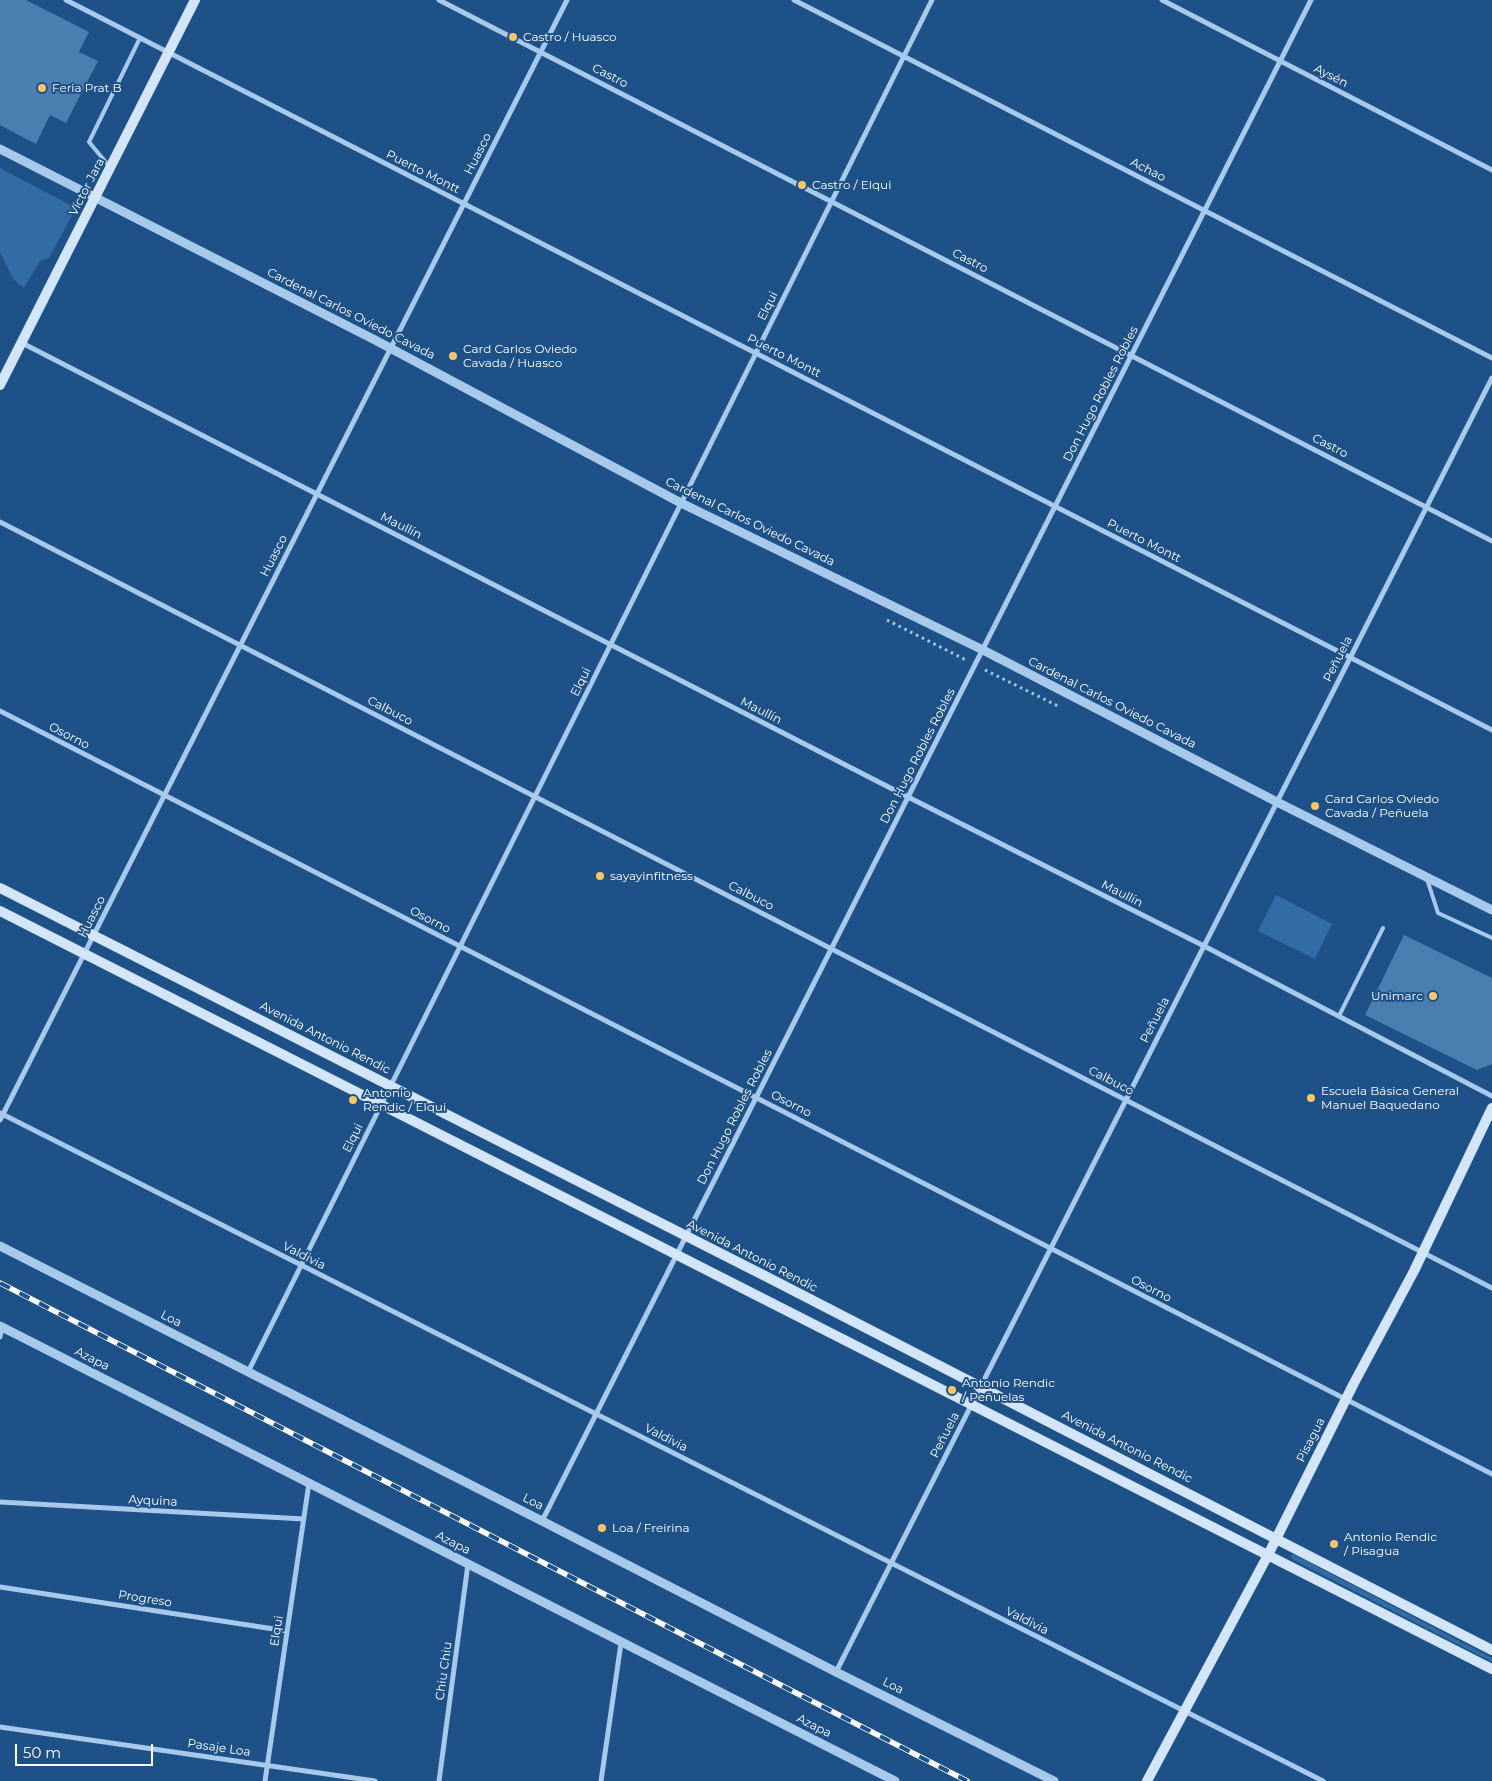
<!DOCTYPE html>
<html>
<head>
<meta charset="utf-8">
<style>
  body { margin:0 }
  #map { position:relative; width:1492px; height:1781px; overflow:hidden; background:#1e5187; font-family:Montserrat,sans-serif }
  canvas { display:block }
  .scale { position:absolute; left:15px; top:1744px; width:138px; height:22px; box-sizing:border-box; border:2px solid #fff; border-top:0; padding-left:6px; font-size:15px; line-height:18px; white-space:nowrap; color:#fff; -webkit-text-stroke:4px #1e5187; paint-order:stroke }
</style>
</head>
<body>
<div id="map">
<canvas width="1492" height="1781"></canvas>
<div class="scale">50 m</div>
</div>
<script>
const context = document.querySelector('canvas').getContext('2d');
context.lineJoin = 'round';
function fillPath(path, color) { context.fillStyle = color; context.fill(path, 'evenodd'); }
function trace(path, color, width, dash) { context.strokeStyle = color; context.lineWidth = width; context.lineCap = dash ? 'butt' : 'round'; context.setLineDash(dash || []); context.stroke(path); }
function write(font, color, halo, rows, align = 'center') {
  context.font = font + ' Montserrat,sans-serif'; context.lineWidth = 4; context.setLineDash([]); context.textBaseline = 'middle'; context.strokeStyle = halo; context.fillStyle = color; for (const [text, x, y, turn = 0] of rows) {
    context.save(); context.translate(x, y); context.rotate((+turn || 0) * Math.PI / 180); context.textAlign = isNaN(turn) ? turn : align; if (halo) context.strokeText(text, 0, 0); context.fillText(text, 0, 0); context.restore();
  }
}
fillPath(new Path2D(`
  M0 168 76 208 49 258 40 261 24 288 14 280 0 253Z
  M1276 895 1332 924 1315 959 1258 931Z
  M1293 1554 1492 1658V1662L1290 1558Z`), '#316ca4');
fillPath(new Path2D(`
  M0 0H26L89 32 79 52 98 61 66 123 50 115 36 144 0 125Z
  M1404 935 1492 978V1064L1477 1070 1365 1015Z`), '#4a7eb1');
trace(new Path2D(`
  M887 620 966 660
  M985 670 1060 707`), '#a7c9eb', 3, [2.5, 4]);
trace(new Path2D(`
  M109 166 89 142 140 38
  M1427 879 1438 913 1492 938
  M1339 1016 1383 928`), '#a7c9eb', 4);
trace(new Path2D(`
  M66 0 1492 730
  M439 0 1492 541
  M794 0 1492 358
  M1162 0 1492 170
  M22 343 908 797 1204 946 1492 1096
  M0 522 1492 1288
  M0 711 1492 1474
  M0 1113 1323 1781
  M0 1120 567 0
  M0 1337 2 1327
  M248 1372 932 0
  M0 1502 304 1519
  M542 1521 1311 0
  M0 1587 287 1631
  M836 1672 1492 378
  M0 1727 375 1781
  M265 1781 309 1483
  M439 1781 468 1564
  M601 1781 621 1643`), '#a7c9eb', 5);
trace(new Path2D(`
  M0 149 375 340 681 503 983 650 1277 802 1492 910
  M0 1246 542 1521 836 1672 1054 1781
  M0 1326 895 1781`), '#a7c9eb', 9);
trace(new Path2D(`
  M0 385 195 0
  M0 888C498 1140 997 1392 1492 1650
  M0 911 1492 1669
  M1147 1781 1268 1555 1354 1383 1414 1271 1492 1108`), '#d3e5f8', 10);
const rail = new Path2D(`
  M0 1283 967 1781`);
trace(rail, '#fff', 5.5);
trace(rail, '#1e5187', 4, [11]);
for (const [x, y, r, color] of [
  [513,37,5,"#fac766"],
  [42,88,5,"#fac766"],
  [802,185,5,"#fac766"],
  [453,356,5,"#fac766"],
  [1315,806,5,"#fac766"],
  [600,876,5,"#fac766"],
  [1433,996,5,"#fac766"],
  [1311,1098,5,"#fac766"],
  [353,1100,5,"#fac766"],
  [952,1390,5,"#fac766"],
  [602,1528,5,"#fac766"],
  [1334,1544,5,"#fac766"]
]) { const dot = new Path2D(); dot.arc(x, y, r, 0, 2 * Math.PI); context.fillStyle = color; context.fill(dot); trace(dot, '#1e5187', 2); }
write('12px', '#fff', '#1e5187', [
  ["Castro / Huasco",523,37],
  ["Feria Prat B",52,88],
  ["Castro / Elqui",812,185],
  ["Card Carlos Oviedo",463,349],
  ["Cavada / Huasco",463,363],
  ["Card Carlos Oviedo",1325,799],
  ["Cavada / Peñuela",1325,813],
  ["sayayinfitness",610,876],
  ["Unimarc",1423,996,"right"],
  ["Escuela Básica General",1321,1091],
  ["Manuel Baquedano",1321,1105],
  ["Antonio",363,1093],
  ["Rendic / Elqui",363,1107],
  ["Antonio Rendic",962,1383],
  ["/ Peñuelas",962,1397],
  ["Loa / Freirina",612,1528],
  ["Antonio Rendic",1344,1537],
  ["/ Pisagua",1344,1551]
], 'left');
write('12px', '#fff', '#1e5187', [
  ["Castro",610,76,27],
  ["Aysén",1331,76,27],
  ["Huasco",478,154,-63],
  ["Achao",1148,170,27],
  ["Puerto Montt",423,172,27],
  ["Víctor Jara",87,187,-63],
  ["Castro",970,261,27],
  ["Elqui",768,306,-64],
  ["Cardenal Carlos Oviedo Cavada",351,314,27],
  ["Puerto Montt",784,356,27],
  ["Don Hugo Robles Robles",1101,394,-63],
  ["Castro",1330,446,27],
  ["Cardenal Carlos Oviedo Cavada",750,522,26],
  ["Maullín",401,526,27],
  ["Puerto Montt",1144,541,27],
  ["Huasco",274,556,-63],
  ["Peñuela",1338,659,-63],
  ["Elqui",581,682,-64],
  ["Cardenal Carlos Oviedo Cavada",1112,703,27],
  ["Calbuco",390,711,27],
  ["Maullín",761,711,27],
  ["Osorno",69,736,27],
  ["Don Hugo Robles Robles",918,756,-63],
  ["Maullín",1122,894,27],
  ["Calbuco",751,896,27],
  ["Huasco",92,917,-63],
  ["Osorno",430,920,27],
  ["Peñuela",1155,1020,-63],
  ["Avenida Antonio Rendic",325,1038,27],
  ["Calbuco",1111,1081,27],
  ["Osorno",791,1104,27],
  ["Don Hugo Robles Robles",735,1117,-63],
  ["Elqui",353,1138,-64],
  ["Valdivia",304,1256,27],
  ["Avenida Antonio Rendic",752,1256,27],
  ["Osorno",1151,1289,27],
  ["Loa",171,1319,27],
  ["Azapa",92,1359,27],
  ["Peñuela",945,1435,-63],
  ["Valdivia",666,1438,27],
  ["Pisagua",1311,1440,-63],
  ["Avenida Antonio Rendic",1127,1447,27],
  ["Ayquina",153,1501,3],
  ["Loa",533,1502,27],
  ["Azapa",453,1543,27],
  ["Progreso",145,1599,9],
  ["Valdivia",1027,1621,27],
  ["Elqui",277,1631,-81],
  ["Chiu Chiu",444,1671,-82],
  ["Loa",893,1686,27],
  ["Azapa",814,1726,27],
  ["Pasaje Loa",219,1748,8]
]);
</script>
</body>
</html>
